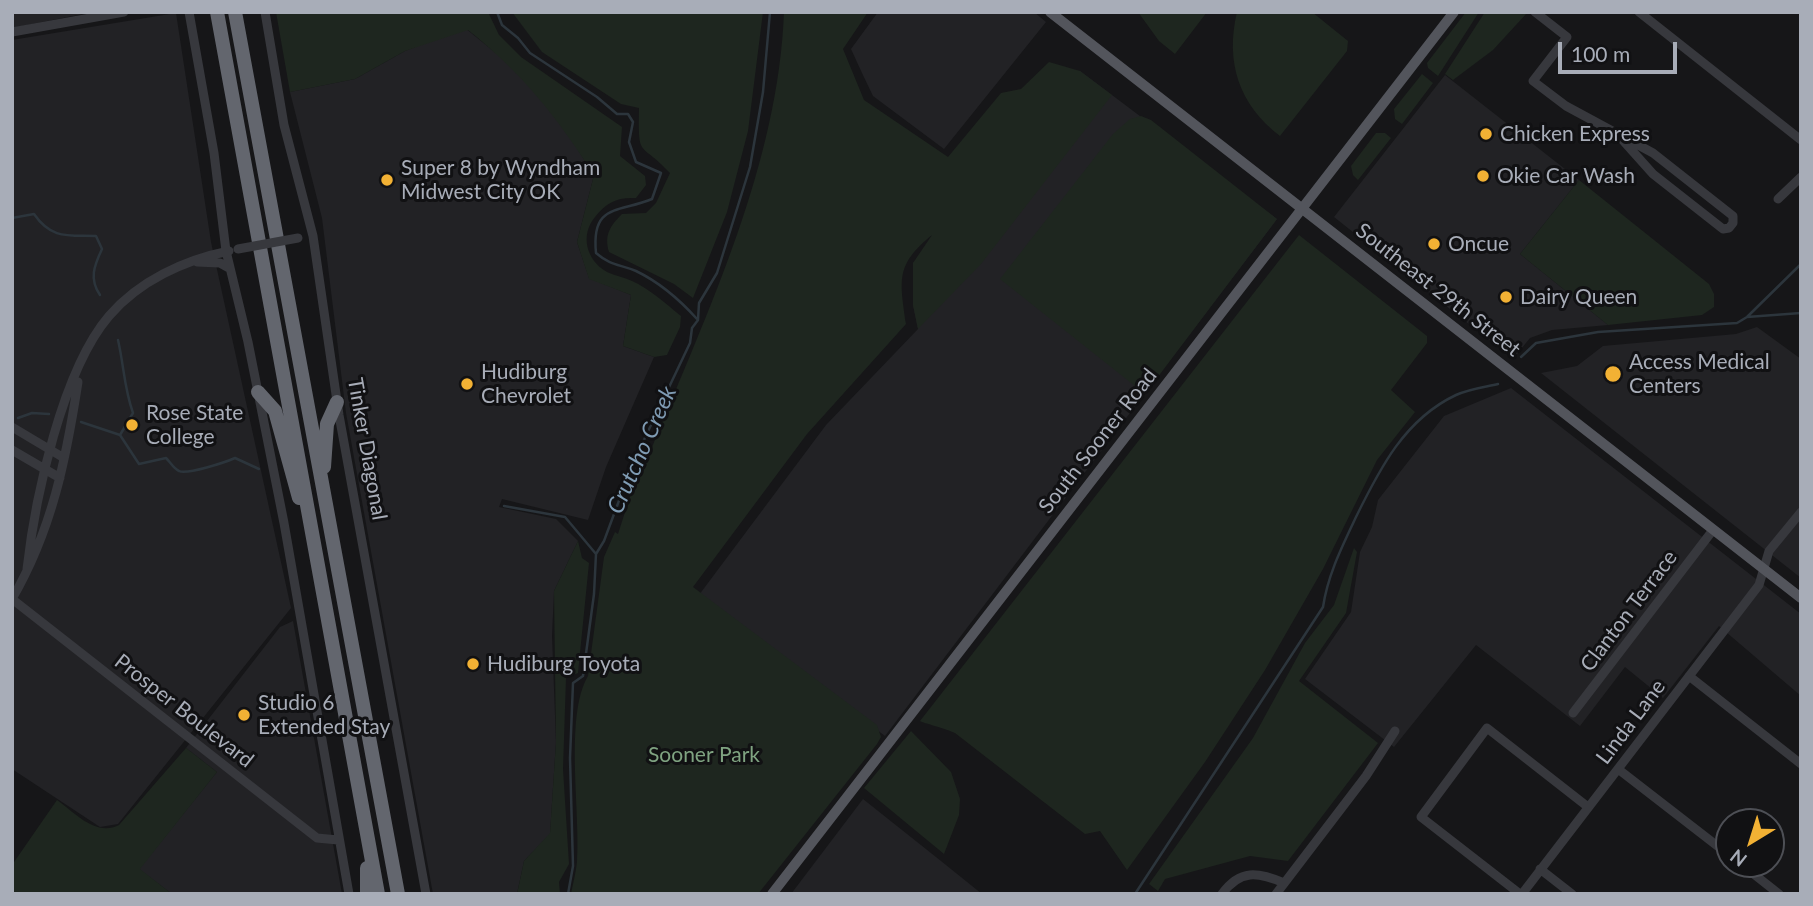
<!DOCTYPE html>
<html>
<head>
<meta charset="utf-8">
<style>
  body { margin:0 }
  #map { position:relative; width:1813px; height:906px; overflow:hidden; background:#161618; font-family:Lato,sans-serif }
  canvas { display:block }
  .frame { position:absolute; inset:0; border:14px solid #a8adb8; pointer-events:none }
  .north { position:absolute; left:1715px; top:808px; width:70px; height:70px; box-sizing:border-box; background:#111113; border:2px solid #4d4f55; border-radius:50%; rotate:218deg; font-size:19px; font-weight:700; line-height:28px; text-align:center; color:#a8adb8 }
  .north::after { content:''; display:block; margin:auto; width:24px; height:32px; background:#f2b134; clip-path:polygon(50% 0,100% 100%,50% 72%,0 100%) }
  .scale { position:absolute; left:1558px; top:42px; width:119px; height:32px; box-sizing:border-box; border:4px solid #a8adb8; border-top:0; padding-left:9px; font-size:21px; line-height:24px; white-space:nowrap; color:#a8adb8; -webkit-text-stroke:5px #111113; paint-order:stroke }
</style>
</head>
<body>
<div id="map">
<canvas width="1813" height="906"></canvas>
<div class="frame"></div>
<div class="north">N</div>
<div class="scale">100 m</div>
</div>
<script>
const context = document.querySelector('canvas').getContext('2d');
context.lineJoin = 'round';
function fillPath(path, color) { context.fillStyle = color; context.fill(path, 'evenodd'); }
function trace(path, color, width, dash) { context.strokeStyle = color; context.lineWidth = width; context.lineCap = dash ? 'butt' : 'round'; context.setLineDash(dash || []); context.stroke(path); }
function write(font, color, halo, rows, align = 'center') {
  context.font = font + ' Lato,sans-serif'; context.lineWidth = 6; context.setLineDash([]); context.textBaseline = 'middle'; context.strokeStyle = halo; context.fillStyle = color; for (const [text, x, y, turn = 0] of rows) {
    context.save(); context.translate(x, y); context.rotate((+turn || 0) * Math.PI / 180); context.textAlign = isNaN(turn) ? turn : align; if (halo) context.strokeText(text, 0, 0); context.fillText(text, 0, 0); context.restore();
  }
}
fillPath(new Path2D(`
  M12 12H93L12 28Z
  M878 12H1034L1046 22 944 149 873 96 862 73 851 49Z
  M176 13 211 242 291 608 118 824 100 827 12 769V40Z
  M454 19 513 67 558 118 594 175 577 242 589 278 631 295 623 346 654 357 606 467 588 520 502 499 499 507 556 519 578 541 554 591 552 636 556 742 550 834 524 861 517 894H433L346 413 322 218 290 92 355 79 405 51 437 38Z
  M1080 71 1277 219 885 736 699 595 826 425 918 329 913 305V263Z
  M1445 75 1579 180 1520 254 1608 325 1552 330 1530 338 1513 359 1334 217Z
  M1757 327 1801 359V578L1541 373 1577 366 1603 346 1736 334Z
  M1511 388 1801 614V696L1719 626 1663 698 1625 667 1580 726 1476 645 1394 747 1305 679 1351 612 1360 552 1372 527 1378 500 1444 416Z
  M293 621 342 894H172L139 869 217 772 186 748 280 627Z
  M863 799 941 861 982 894H791Z`), '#222225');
fillPath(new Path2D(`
  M276 12H488L499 35 521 57 622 127 620 156 645 176 646 185 636 198C617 197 607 202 595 217 580 235 586 260 607 272 615 276 624 277 632 281 650 289 666 304 681 316L680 327 667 355 654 357 623 346 631 295 589 279 577 242 594 175C557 117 522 73 468 30L405 51 355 79 290 92Z
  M512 12H763L748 131 727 212 693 298 674 284 609 252C604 235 610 226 622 214L646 213 656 203 670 173C640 140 638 161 639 108L621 104 542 52Z
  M784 12H868L843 49 864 100 948 157 1001 93 1021 89 1049 62 1080 71 1112 95 981 264 918 329 913 305V263L932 235C895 265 900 280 906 324L807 434 693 587 877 725 881 737 877 744 758 894H571C573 883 576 872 577 862 581 814 564 716 588 676L604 557 615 532 618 534 640 465 651 450C708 310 778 165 784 12Z
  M1138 12H1207L1175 54 1159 41Z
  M1237 12H1312L1348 41 1347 51 1280 136C1239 105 1225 62 1237 12Z
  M1466 12H1479L1438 76 1428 68 1427 63Z
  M1485 12 1527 13 1493 50 1453 80 1445 74Z
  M1422 74 1433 83 1402 124 1395 119 1394 109Z
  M1141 116 1151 120 1277 219 1145 394 1000 279 1113 134 1130 119Z
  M1376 133H1385L1391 138 1358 180 1353 175 1351 166Z
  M1579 180 1709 284 1714 294V307L1702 315 1608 325 1520 254Z
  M1299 235 1427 336V343L1391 390 1415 412 1377 460 1323 569 1265 670 1205 762 1127 870 1100 831 1085 834 955 733C947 729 923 723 920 721Z
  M578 541 582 558 589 563 578 673 566 678 563 769 569 864 559 882 560 894H517L524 861 550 833 556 742 554 591Z
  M1354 548 1357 552 1346 613 1299 681 1378 743 1288 861 1250 856 1165 879 1158 891 1149 884 1253 738 1305 643 1334 605Z
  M911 731 951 772 960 799 959 815 944 854 864 788Z
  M186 748 217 772 140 869 172 894H12V865L57 800C75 813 96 837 119 825Z`), '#1e261f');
trace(new Path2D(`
  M497 12 502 25 518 38 530 53 597 97 617 114H628L633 122 629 142 636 162 661 173 652 199C619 213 591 203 596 253 611 266 619 264 636 271 661 283 679 299 697 319
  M12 218 34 214C52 240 69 235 96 236L102 249C94 266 89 279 100 295
  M1747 317 1801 313
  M118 340C124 366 124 388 133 413L120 435 139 464 166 458C170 462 174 469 179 471 187 475 226 462 235 458L259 469
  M1521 357 1536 343 1598 332 1737 323 1747 317 1801 264
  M18 418 32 413 49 414
  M81 422 120 435
  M504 506 565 517 596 554
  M568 894 573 866 570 758 573 683 583 676 594 594 596 554 604 541 633 463 690 343 692 328 698 320 699 303 717 273 750 167 763 92 770 12
  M1135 894 1323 607C1328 574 1342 547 1356 517 1380 468 1405 419 1456 395 1469 389 1485 387 1498 384`), '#2c353c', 2.5);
trace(new Path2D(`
  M189 12 214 153 226 251 248 342 284 523 349 894
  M265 12 284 125 313 236 339 415 426 894
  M1535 12 1567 37 1533 81 1566 106 1653 153 1733 216V223L1729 228 1723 229 1653 174 1619 136
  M1639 12 1801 140
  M12 32 124 12
  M1778 199 1801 177
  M197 262 220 263 229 268
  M12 427 64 458
  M12 450 60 478
  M27 569C35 498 62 371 109 316 139 281 184 260 229 251
  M12 599 317 838 338 840
  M12 599C52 530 66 460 78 382
  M1689 676 1801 764
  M1573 713 1713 530
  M1618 769 1729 855
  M1741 864 1779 894
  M1540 869 1572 894
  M1222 894C1240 869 1258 872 1284 883
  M1276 894 1366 776 1395 731
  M1520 894 1421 817 1487 728 1588 807
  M1522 894 1759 585 1769 551 1801 512`), '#37383d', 9);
trace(new Path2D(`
  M1050 12 1801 598
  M772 894 1454 12`), '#53555c', 10);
trace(new Path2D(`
  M217 12 378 894
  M235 12 398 894
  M258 392 275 411 299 498
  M324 467 327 424 337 402
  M367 868V894`), '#63666e', 14);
trace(new Path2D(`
  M238 249 298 238`), '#37383d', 9);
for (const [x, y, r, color] of [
  [1486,134,7,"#f2b134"],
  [1483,176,7,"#f2b134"],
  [387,180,7,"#f2b134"],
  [1434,244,7,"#f2b134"],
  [1506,297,7,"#f2b134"],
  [1613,374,9,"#f2b134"],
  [467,384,7,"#f2b134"],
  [132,425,7,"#f2b134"],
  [473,664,7,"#f2b134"],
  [244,715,7,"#f2b134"]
]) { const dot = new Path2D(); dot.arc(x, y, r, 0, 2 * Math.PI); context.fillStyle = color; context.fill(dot); trace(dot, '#111113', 2.5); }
write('21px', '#a8adb8', '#111113', [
  ["Chicken Express",1500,134],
  ["Super 8 by Wyndham",401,168],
  ["Midwest City OK",401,192],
  ["Okie Car Wash",1497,176],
  ["Oncue",1448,244],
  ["Dairy Queen",1520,297],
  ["Access Medical",1629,362],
  ["Centers",1629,386],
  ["Hudiburg",481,372],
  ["Chevrolet",481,396],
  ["Rose State",146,413],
  ["College",146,437],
  ["Hudiburg Toyota",487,664],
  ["Studio 6",258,703],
  ["Extended Stay",258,727]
], 'left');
write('21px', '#a8adb8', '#111113', [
  ["Southeast 29th Street",1438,290,38],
  ["South Sooner Road",1098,441,-52],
  ["Tinker Diagonal",367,449,80],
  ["Clanton Terrace",1629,611,-53],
  ["Prosper Boulevard",184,711,38],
  ["Linda Lane",1631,722,-53]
]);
write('21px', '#7fa381', '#111113', [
  ["Sooner Park",704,755]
]);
write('italic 23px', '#7f9bb3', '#111113', [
  ["Crutcho Creek",642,450,-66]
]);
</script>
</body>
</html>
